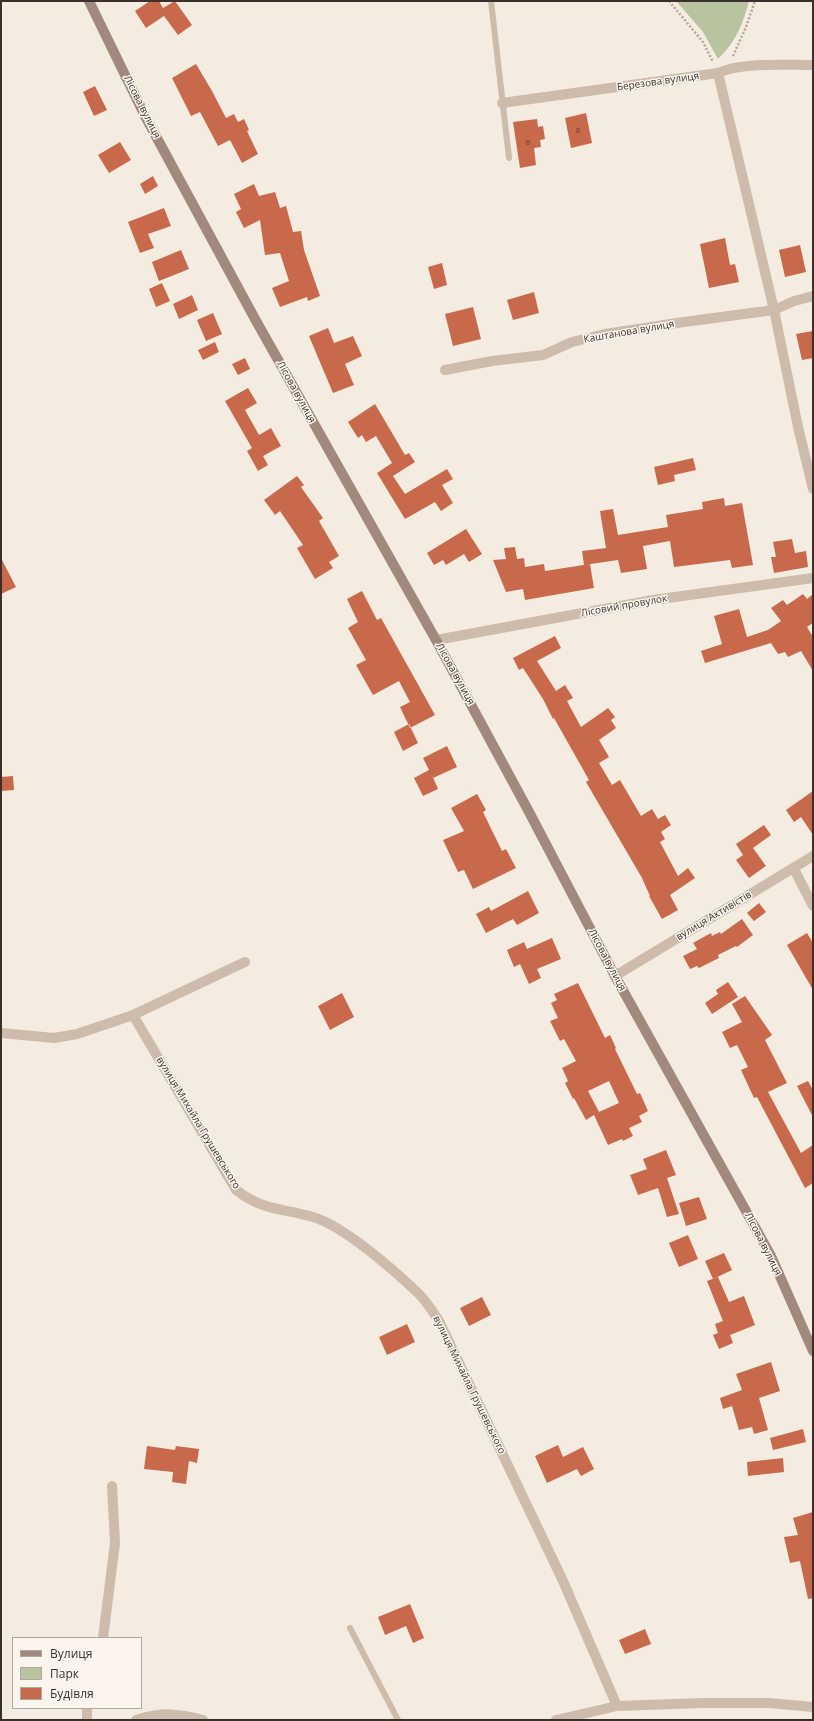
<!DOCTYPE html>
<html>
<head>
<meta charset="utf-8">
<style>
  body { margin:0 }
  #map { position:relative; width:814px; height:1721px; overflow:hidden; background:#f4ebe1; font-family:"Open Sans",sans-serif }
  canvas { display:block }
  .frame { position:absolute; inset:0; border:2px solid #3b302b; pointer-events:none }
  .legend { position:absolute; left:12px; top:1637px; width:130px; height:72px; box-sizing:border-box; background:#fbf5ee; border:1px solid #aea6a0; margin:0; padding:5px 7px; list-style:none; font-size:12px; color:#3b302b }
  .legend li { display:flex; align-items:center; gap:8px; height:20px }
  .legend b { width:20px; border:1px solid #aea6a0 }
</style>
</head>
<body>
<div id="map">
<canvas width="814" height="1721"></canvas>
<div class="frame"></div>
<ul class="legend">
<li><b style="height:5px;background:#a18a7d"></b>Вулиця</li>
<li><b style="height:11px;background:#b8c4a0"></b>Парк</li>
<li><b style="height:11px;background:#c8694b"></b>Будівля</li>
</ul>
</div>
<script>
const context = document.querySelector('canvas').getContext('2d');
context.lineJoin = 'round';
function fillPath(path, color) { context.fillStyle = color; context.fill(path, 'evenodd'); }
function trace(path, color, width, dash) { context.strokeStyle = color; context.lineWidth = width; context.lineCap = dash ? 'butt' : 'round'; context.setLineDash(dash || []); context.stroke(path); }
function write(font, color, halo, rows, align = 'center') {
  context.font = font + ' "Open Sans",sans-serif'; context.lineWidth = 3; context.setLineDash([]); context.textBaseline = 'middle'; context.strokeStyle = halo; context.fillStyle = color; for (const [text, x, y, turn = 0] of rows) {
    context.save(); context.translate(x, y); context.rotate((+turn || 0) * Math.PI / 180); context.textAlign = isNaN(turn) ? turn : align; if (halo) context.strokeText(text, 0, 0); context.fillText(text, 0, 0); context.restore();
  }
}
fillPath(new Path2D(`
  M676 1H749C743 24 735 43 718 59L703 32Z`), '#b8c4a0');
fillPath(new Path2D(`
  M150 1H159L163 8 175 1 192 25 178 35 164 16 146 28 135 11Z
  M196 64 212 91 226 118 234 114 238 122 244 119 249 130 247 131 258 154 242 163 230 140 218 146 200 112 191 116 172 78Z
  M95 86 107 110 94 116 83 92Z
  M586 113 592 143 571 148 565 118Z
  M537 119 538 127 543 126 545 139 540 140 541 147 534 148 536 165 520 168 513 122Z
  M120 142 131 160 109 173 98 155Z
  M153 176 158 186 145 194 140 184Z
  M254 184 259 196 275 192 280 208 286 206 293 232 301 231 304 250 320 296 308 301 307 297 280 307 272 288 289 281 280 253 265 255 260 220 244 228 236 212 241 209 234 194Z
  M164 208 171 226 148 234 154 248 140 253 128 222Z
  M725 238 730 265 735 264 739 282 709 288 700 244Z
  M800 245 806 272 785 277 779 250Z
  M181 250 189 269 159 281 152 262Z
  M442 263 447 285 434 289 428 267Z
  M162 283 170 301 156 307 149 289Z
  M534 292 539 313 513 320 507 300Z
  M192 295 198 310 179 319 173 304Z
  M473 307 481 339 453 346 445 314Z
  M213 313 222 334 206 341 197 320Z
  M328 328 334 343 353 336 362 356 345 364 354 385 333 393 309 336Z
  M813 331V358L802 360 796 334Z
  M215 342 219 352 203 360 198 350Z
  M245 358 250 369 238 375 232 364Z
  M248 388 257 403 245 410 259 435 271 428 281 446 263 456 268 465 258 471 247 451 252 448 225 401Z
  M375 404 405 455 409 453 415 462 393 476 405 494 447 469 453 479 442 485 453 503 441 511 435 502 405 519 377 473 392 463 376 436 366 442 362 435 358 438 348 422Z
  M693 458 696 470 674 475 675 481 658 485 654 467Z
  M297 476 304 485 301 487 323 518 319 521 339 556 329 562 333 568 315 579 297 548 303 545 280 511 275 515 264 500Z
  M724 498 725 506 742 503 753 565 732 568 730 560 674 567 670 541 643 546 647 569 621 573 618 560 584 565 582 551 606 548 600 511 613 509 618 535 668 527 666 515 703 509 702 502Z
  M466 529 482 554 469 562 464 554 446 565 443 560 434 565 427 553Z
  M792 539 795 553 806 551 808 567 774 573 771 557H776L773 542Z
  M515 547 517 559 524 558 525 567 544 564 545 571 590 564 594 588 525 600 523 589 506 592 493 560 506 559 504 548Z
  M1 558 16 587 1 594Z
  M362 591 377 620 381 618 435 715 410 728 400 707 410 702 399 681 373 695 356 665 366 660 348 628 358 622 347 599Z
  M803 594 807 599 813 594V623L807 627 813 637V671L801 651 788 657 785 652 778 654 771 643 705 663 701 651 722 644 714 616 739 609 747 637 768 630 781 621 771 608 783 600 787 605Z
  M555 636 561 648 537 661 556 691 565 685 573 698 567 701 581 727 608 708 615 717 611 720 616 728 599 740 609 757 599 763 612 785 620 780 641 816 652 809 658 819 665 815 671 825 661 832 665 839 660 842 678 876 688 868 695 878 670 895 678 910 662 919 649 896H650L642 878 586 782 589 780 554 718 553 719 543 699 523 668 519 670 513 658Z
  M409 724 418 743 403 751 394 732Z
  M447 746 457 767 433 778 432 775 438 789 423 796 414 778 429 770 423 758Z
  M13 776 14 790 1 791V777Z
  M813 791V835L801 817 794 822 786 810Z
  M477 794 486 810 483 812 502 851 506 849 516 868 473 889 464 870 458 872 443 840 464 831 451 808Z
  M764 825 771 835 753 848 766 866 749 878 736 860 743 855 736 844Z
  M528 891 539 913 517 925 513 919 486 933 476 914 489 907 491 911Z
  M759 903 766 912 754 921 747 913Z
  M742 919 753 935 737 947 736 946 718 955 719 958 699 968 697 966 690 969 683 956 697 949 693 943 711 933 712 936 720 932 721 934Z
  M807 933 813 943V990L787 945Z
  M552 938 561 959 537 969 541 978 529 984 520 964 514 967 507 950 524 942 527 949Z
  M728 982 738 997 712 1014 705 1003 718 994 716 990Z
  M578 983 605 1038 610 1035 616 1048 615 1049 637 1094 640 1093 648 1111 639 1116 642 1122 629 1128 633 1136 623 1141 622 1139 608 1145 594 1115 586 1120 574 1098 573 1099 565 1083 568 1081 562 1068 576 1061 564 1039 560 1041 550 1021 558 1018 551 1003 557 1000 554 994ZM609 1081 619 1103 599 1112 588 1091Z
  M342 993 354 1017 330 1030 318 1006Z
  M745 996 772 1035 765 1040 787 1083 768 1092 801 1153 813 1145V1183L805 1188 757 1097 754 1098 741 1070 748 1067 737 1045 730 1048 722 1032 742 1022 732 1004Z
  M808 1081 813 1090V1117L797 1086Z
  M666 1150 676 1175 667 1178 679 1214 667 1217 658 1188 638 1195 630 1175 647 1169 643 1159Z
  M699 1197 707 1219 686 1226 679 1203Z
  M688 1235 698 1259 679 1267 669 1243Z
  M724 1253 732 1270 713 1279 705 1261Z
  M718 1277 729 1302 744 1296 755 1325 730 1335 733 1343 719 1349 713 1335 718 1333 715 1324 723 1321 707 1281Z
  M482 1297 491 1315 469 1326 460 1308Z
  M407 1324 415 1342 387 1355 379 1337Z
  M771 1362 780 1391 759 1398 768 1430 754 1434 752 1427 739 1430 732 1406 723 1409 720 1398 742 1390 736 1374Z
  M803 1429 806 1442 773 1450 770 1438Z
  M558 1445 563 1457 583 1447 594 1469 581 1476 577 1469 547 1483 535 1456Z
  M147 1446 175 1450 176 1446 199 1449 197 1463 189 1461 186 1484 172 1482 173 1472 144 1469Z
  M783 1458 784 1472 748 1476 747 1462Z
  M813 1512V1598L808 1599 800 1561 790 1563 784 1537 798 1535 793 1518Z
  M410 1604 424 1638 413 1643 406 1626 385 1635 378 1617Z
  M645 1629 651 1644 625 1654 619 1640Z`), '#c8694b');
trace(new Path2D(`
  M669 1 703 42 713 62
  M733 56 746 27 755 1`), '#b9a596', 2.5, [2, 2]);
trace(new Path2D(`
  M491 1 509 158
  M350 1628 398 1720`), '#cdbbac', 6);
trace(new Path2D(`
  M718 73 774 310 798 427 813 489
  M502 103 718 73C743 62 786 65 813 65
  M445 370 492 361 543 355 572 342 605 334 684 322 774 310 794 301 813 296
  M436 640 653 600 813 578
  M794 869 813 906
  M615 976 813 856
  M133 1015 236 1190C263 1211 283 1208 313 1217 344 1226 395 1271 419 1294 427 1302 433 1312 439 1321L563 1581 617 1706
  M1 1033 54 1038 77 1034 133 1015 245 962
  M103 1638 115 1543 112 1486
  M87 1720V1708
  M136 1720C162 1712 177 1713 203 1720
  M556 1720 617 1706 702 1703H769L813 1707`), '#cdbbac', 10);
trace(new Path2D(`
  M89 1 145 116 255 319 436 640 528 810 615 976 771 1256 813 1351`), '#a18a7d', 10);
write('8px', '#5e3e33', null, [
  ["8",578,131],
  ["6",528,143]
]);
write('10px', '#3b302b', '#fbf5ee', [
  ["Березова вулиця",658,82,-8],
  ["Лісова вулиця",142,107,63],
  ["Каштанова вулиця",629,332,-10],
  ["Лісова вулиця",296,392,61],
  ["Лісовий провулок",624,606,-10],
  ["Лісова вулиця",455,674,61],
  ["вулиця Активістів",714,916,-31],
  ["Лісова вулиця",607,960,62],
  ["вулиця Михайла Грушевського",198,1123,59],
  ["Лісова вулиця",763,1244,63],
  ["вулиця Михайла Грушевського",469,1385,64]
]);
</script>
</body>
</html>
